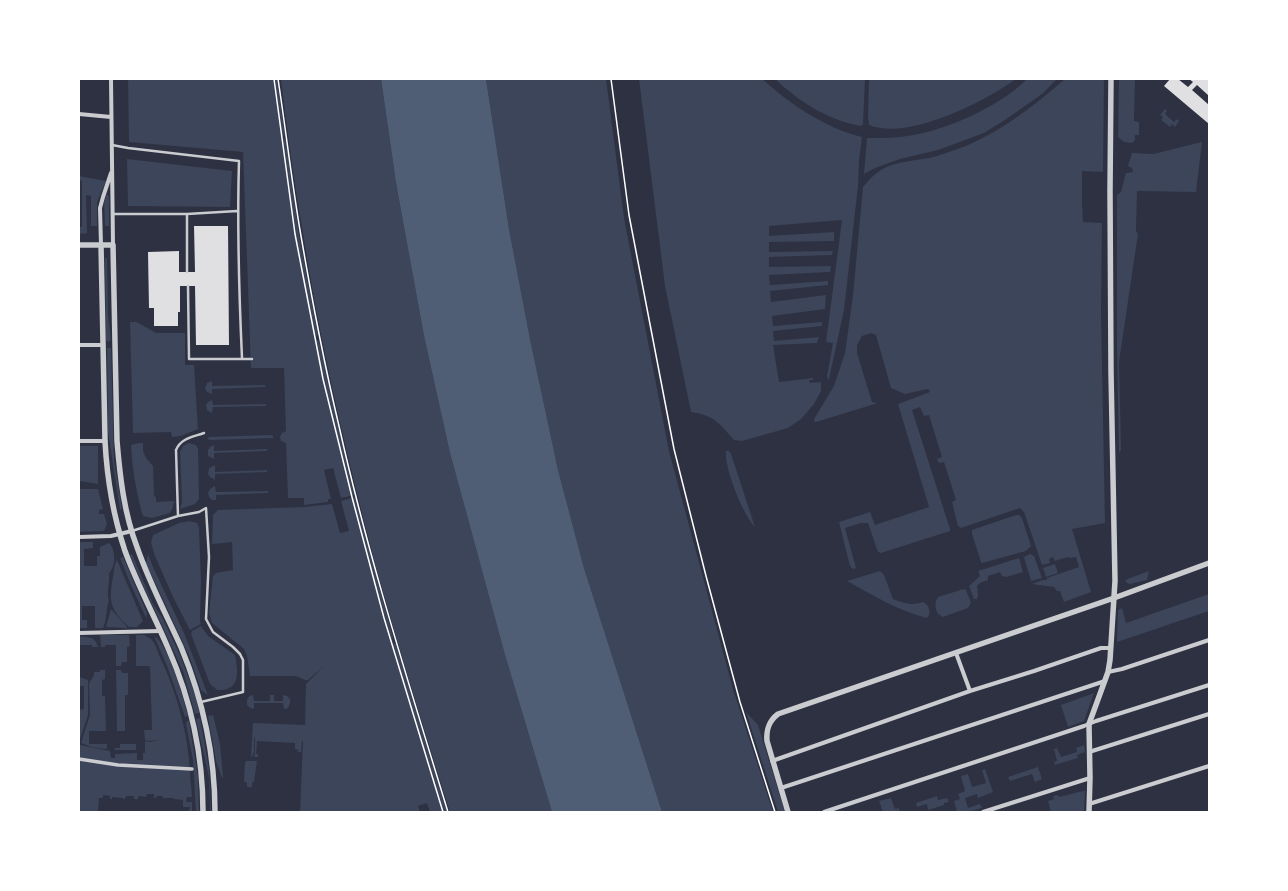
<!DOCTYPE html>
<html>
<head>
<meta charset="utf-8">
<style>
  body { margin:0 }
  #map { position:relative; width:1288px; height:891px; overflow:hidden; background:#2d3142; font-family:"Fira Sans Condensed",sans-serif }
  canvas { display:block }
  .frame { position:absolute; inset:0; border:80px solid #fff; pointer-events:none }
</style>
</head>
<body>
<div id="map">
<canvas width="1288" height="891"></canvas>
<div class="frame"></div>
</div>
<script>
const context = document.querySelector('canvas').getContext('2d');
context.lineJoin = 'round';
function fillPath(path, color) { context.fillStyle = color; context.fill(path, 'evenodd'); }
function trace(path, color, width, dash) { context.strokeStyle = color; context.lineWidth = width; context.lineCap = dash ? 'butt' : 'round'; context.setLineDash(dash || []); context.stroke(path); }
fillPath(new Path2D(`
  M128 79H277L285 135 283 136 284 139H286L299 235 318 334 316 336 317 341H319L354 495 341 498 333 468 324 470 331 499H328V502L304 505V498H288L286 443 281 441 280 437 282 433 286 431 284 368H251L243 152 129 142Z
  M281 79H381L396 183 424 336 450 453 505 655 552 812H450C420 716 389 619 364 521 340 426 318 330 303 233 294 182 287 130 281 79Z
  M486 79H606L624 218 669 451 733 689 773 812H662L584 568 558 470 530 339 509 229Z
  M639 79H762C792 105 823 127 862 137L859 161 858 186 844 310 829 379H828L827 376 833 343 826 342 842 220 769 226V236L834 232V241L769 242V252L833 251 832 255 769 257V267L831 266 830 272 769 275 770 285 828 281V285L770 291 771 302 826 295 825 309 772 316 773 326 822 322V326L773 331 774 341 819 337 817 343 773 345 779 382 813 378V380H809L810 383 821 382V391L814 404 801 419 788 428 742 441 734 440C718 422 715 416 691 412L665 286Z
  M775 79H865L863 124 861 126C827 120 800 102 775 79Z
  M869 79H1016C984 102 908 141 869 125L868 117Z
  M1027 79H1057L1042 94 1005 120 984 133 938 150 900 159 875 168 864 174 867 138C882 138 898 138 913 135 949 129 1000 106 1027 79Z
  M1065 79H1104L1103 172 1082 171V203L1083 222 1102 223 1101 312 1105 523 1072 529 1091 592 1064 602 1060 591H1057L1054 587 1032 584 1043 580H1047V578L1079 567 1076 557 1070 558 1068 557 1055 561 1053 557 1049 559 1050 563 1042 565 1024 512 1020 508 961 528 958 526 952 502 956 500 944 462 939 463 937 459 942 457 929 415 924 416 920 407 912 410 950 529V531L881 553 878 552 868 523H861L845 528 856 568 853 569 850 566 839 522 870 512 875 525 929 507 898 404 930 392 928 389 905 394 891 388 876 335 871 333 862 336 857 345V353L872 402 878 403 816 422H815L814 419 834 386 845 353 853 295 863 187C868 181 873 175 881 170 897 160 919 161 937 156 947 153 957 149 966 146 1003 130 1035 105 1065 79Z
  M1119 79H1135L1134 121 1139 122V135H1135V140L1132 143 1124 142 1118 137Z
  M1165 109 1167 111 1165 114 1174 122 1177 119 1179 121 1175 127 1172 124 1170 127 1161 120 1163 117 1160 115Z
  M1202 142 1196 192 1137 191 1136 231 1138 234 1119 362 1121 450 1119 453 1117 347V195L1121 192 1126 173 1133 172 1132 168 1128 166 1132 153 1153 154Z
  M127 159 232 171 230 207 128 206Z
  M79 176 106 181 97 202V226H91V196L86 195 87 233 79 234V227H82V181L79 180Z
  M106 195H108L109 197V226H105L104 203Z
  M105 258H107L108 314 111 340 108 342 106 340Z
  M130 322H137L156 333H185V365H194L198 429 181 436 172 437 171 432 133 433Z
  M107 348H111L114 460 122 509 120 510 108 432Z
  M212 381V386L265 385V387L212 389V394L207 392 205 388 207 383Z
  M212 400 213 405 266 404V406L213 407 212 413 207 410 206 405 208 402Z
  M271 435 273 436V438L211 440 207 439 209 437Z
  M139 443H143V451L146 458 153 466 154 496 156 497V502L174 501 173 507 170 513 152 518 143 516 142 513C136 490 132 468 131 445Z
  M189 443 196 445 198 449 199 499 195 504 180 509 182 502 180 452 183 446Z
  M214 445V451L267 449V451L214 453V459L208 456V450L210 447Z
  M79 446H98V484L79 481Z
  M726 451H729L731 454 755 527C743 515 724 468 726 451Z
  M215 465V472L267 470V472L215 474V480L210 477 208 474 209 468Z
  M215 486 216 492 268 491V493L216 495V500H212L209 497 208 493 210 489Z
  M79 489H98L103 509 99 510V514H104L107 524 104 531 79 532Z
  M355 497 393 637 392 638 393 643 396 644 447 812H430L427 803 418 806 420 812H300L303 741H302L301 752H297L299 750 295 749V743L257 741 256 754H258V757H254L255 752V738L254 737V752L252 757H251L253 723 305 725 306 684 324 666 308 680H305L296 676H250L247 656 244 649 212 623 209 613 213 576 216 573 233 570 232 542 212 544 213 515 218 510 304 507 332 504 340 533 349 531 341 501Z
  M1016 515H1019L1022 518 1031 546 1026 551 982 563 981 562 972 534V530Z
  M189 521 197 523 199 528 201 581 200 621 201 624 190 630 173 597 155 556 151 543 153 535 179 523Z
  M79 542H93V548L84 549V566H97V556H100V547L109 543C116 549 116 567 109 573 110 583 106 593 109 601 106 607 107 620 103 628H95V606H82V620H87V628H79Z
  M132 554 153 604 163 619 179 653 193 689 200 713 195 714 183 671 142 583 130 555Z
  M148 554 153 567 184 633 208 695 201 690 190 658 146 563Z
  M1030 554 1034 556 1042 578 1031 581 1024 557Z
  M123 557 147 613 146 618 131 585 120 558Z
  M1019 558 1023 572 1006 577 1002 576 1000 572 988 576V580L980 583 977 586 978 595 977 599H974L969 586 980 576 978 571Z
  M117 560 143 621 137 627H129C111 611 108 602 113 577 114 572 114 564 117 560Z
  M1055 564 1058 573 1046 577 1043 568Z
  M880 571 884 575 893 599C904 603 911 606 923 602 929 605 932 613 927 618 899 611 872 595 847 581Z
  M1149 571 1147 580 1130 584 1127 583 1125 580Z
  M964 589 966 590 971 603 968 608 943 617 938 614C935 608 934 602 938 597Z
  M1209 594V611L1117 642 1118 610 1122 608 1126 623Z
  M111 609 127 627V628L106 627Z
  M201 626 208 636 235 655C237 665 241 685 227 689 224 690 220 690 217 690L210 684 191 634 192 631Z
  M100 635H129L130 646 127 647V662H122L121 666H116V645H105V647H101Z
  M136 635H145V636C155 638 157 650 160 657 177 693 188 733 190 772 190 781 192 789 192 797H187L186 802H192V812H189L190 807H183V800L174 799V798H163V796H157L156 798H154V794H147L146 797 138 796V799H134V796H126L125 799H123V798L112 797V799H110V796L103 795V798H99L98 812H79V750L80 745 110 751 111 758H115V754L137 753V760H143V753H145V741L150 742 158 740 149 741 145 740 144 730H152L150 666H136Z
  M79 636 92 638 96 642 98 647H92V645H79Z
  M154 636C168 643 184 700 188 716L185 717 167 666Z
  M100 670H105V679L102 680V696H105L106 731H89V744H107V748L106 749 92 747 81 743 90 715 89 683 93 677 94 676V672H100Z
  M116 670H121L122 673H128V695H125V731H117Z
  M79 677 88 680V715L79 742V710L84 709V686H79Z
  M1094 693 1084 721 1068 727 1061 705Z
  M253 695 254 701H270V695H274V701H283V695L287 696 290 699V703L288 708 284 709 283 703H254V709L250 708 247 705V700L249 696Z
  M746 712 758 725 785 812H778Z
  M213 715 220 744 223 777 222 778 216 761 208 716Z
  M200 718 209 769 211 812H210L209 778 196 719Z
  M189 721 198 777 199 812H196L193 760 186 724 187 721Z
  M120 744H136V750H115V748H120Z
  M1084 745 1085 752 1077 755 1078 758 1055 765 1054 762 1057 761 1054 749 1057 748 1061 757 1077 752 1076 748Z
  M246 761H257L254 782H252V787H247V783L244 781 245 763Z
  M1038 767 1042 779 1035 782 1032 774 1010 781 1008 777Z
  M985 769 993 792 978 798 977 794 965 798 968 808 980 804 982 808 968 812H957L954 801 960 799 958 794 965 791 961 776 968 774 972 787 986 783 982 770Z
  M1083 791H1085L1084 812H1051L1048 801 1054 799 1053 796 1058 795 1059 797Z
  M937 796 938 800 947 798 949 802 944 803V805L928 810 927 804 917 807 916 803Z
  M891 798 895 809 899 808 900 812H883L879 801Z`), '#3c4559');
fillPath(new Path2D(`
  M381 79H486L509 229 530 339 558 470 584 568 662 812H552L505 655 450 453 424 336 396 183Z`), '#4f5d75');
fillPath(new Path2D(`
  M1170 79H1178L1188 87 1193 82 1189 79H1209V96L1197 85 1192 90 1209 105V124L1164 86Z
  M194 226H228L229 345H196L195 286H180V312H178V326H154V308H149L148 252 179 251V272H195Z`), '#e0e0e3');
trace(new Path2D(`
  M274 79 295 234 323 379 352 497 384 618 443 812
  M278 79C286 131 292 184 301 236 312 300 324 363 339 426 368 556 409 684 448 812
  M611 79 629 215 674 449 706 576 740 702 775 812`), '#fff', 1.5);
trace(new Path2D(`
  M112 145 128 148 239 161C237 227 239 293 242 358
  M113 214H187L237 211
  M187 214V272
  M188 286 189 359H252
  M178 516 176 450C181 438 193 437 204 433
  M132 531 178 516 199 512 206 508 209 557 206 619 213 632 233 647 240 654 243 660V692L201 702`), '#caccd0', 2.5);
trace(new Path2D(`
  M79 759 118 765 192 769`), '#caccd0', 3.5);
trace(new Path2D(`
  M111 79 113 245
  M79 114 111 117
  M101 245 100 208 103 197 111 173
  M79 345H103
  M79 441H105
  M79 537 111 536 132 531
  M79 633 160 631
  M956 653 970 691
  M1108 672 1122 669 1209 640
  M1089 752 1209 714
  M772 761 970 691 1034 671 1101 648H1111
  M781 788 1105 681
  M1089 804 1209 766
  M824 812 1084 726 1096 721 1209 685
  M983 812 1090 778`), '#caccd0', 4);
trace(new Path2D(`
  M79 245H113L117 441C120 477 124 513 137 547 149 582 166 614 181 647 203 700 215 755 215 812
  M101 245 105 441C107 479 113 515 125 551 137 584 154 615 168 648 191 700 203 755 203 812
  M788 812 767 741C766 729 769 721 778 714L1114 598 1209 563
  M1089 812 1090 778 1089 724 1108 672 1110 660 1115 581 1111 372 1110 191 1111 79`), '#caccd0', 5.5);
</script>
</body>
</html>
